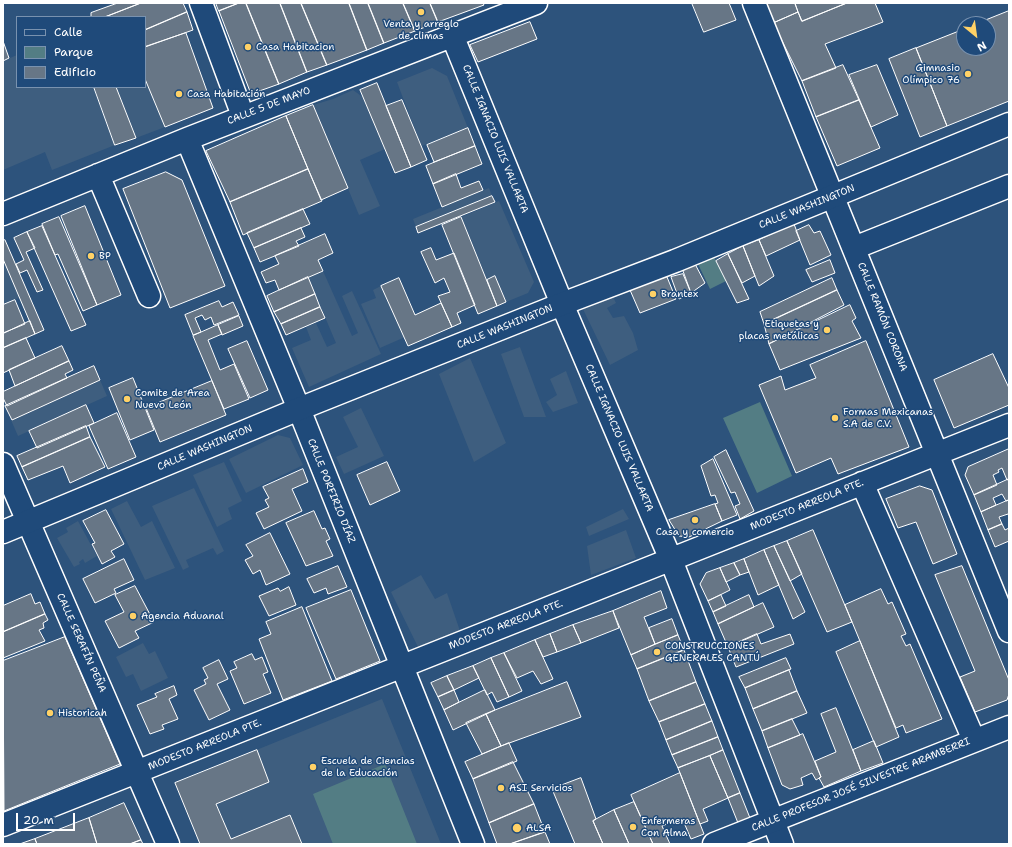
<!DOCTYPE html>
<html>
<head>
<meta charset="utf-8">
<style>
  body { margin:0 }
  #map { position:relative; width:1012px; height:847px; overflow:hidden; background:#2d537c; font-family:"Shantell Sans",sans-serif }
  canvas { display:block }
  .frame { position:absolute; inset:0; border:4px solid #fff; pointer-events:none }
  .legend { position:absolute; left:16px; top:16px; width:130px; height:72px; box-sizing:border-box; background:#1f4a7a; border:1px solid #7992af; margin:0; padding:5px 7px; list-style:none; font-size:12px; color:#fff }
  .legend li { display:flex; align-items:center; gap:8px; height:20px }
  .legend b { width:20px; border:1px solid #7992af }
  .north { position:absolute; left:956px; top:16px; width:40px; height:40px; box-sizing:border-box; background:#1f4a7a; border:1px solid #7992af; border-radius:50%; rotate:151deg; font-size:11px; font-weight:700; line-height:16px; text-align:center; color:#fff }
  .north::after { content:''; display:block; margin:auto; width:14px; height:18px; background:#ffd166; clip-path:polygon(50% 0,100% 100%,50% 72%,0 100%) }
  .scale { position:absolute; left:16px; top:813px; width:59px; height:18px; box-sizing:border-box; border:2px solid #fff; border-top:0; padding-left:5px; font-size:12px; line-height:14px; white-space:nowrap; color:#fff; -webkit-text-stroke:3px #1f4a7a; paint-order:stroke }
</style>
</head>
<body>
<div id="map">
<canvas width="1012" height="847"></canvas>
<div class="frame"></div>
<ul class="legend">
<li><b style="height:5px;background:#1f4a7a"></b>Calle</li>
<li><b style="height:11px;background:#537d84"></b>Parque</li>
<li><b style="height:11px;background:#677686"></b>Edificio</li>
</ul>
<div class="north">N</div>
<div class="scale">20 m</div>
</div>
<script>
const context = document.querySelector('canvas').getContext('2d');
context.lineJoin = 'round';
function fillPath(path, color) { context.fillStyle = color; context.fill(path, 'evenodd'); }
function trace(path, color, width, dash) { context.strokeStyle = color; context.lineWidth = width; context.lineCap = dash ? 'butt' : 'round'; context.setLineDash(dash || []); context.stroke(path); }
function write(font, color, halo, rows, align = 'center') {
  context.font = font + ' "Shantell Sans",sans-serif'; context.lineWidth = 3; context.setLineDash([]); context.textBaseline = 'middle'; context.strokeStyle = halo; context.fillStyle = color; for (const [text, x, y, turn = 0] of rows) {
    context.save(); context.translate(x, y); context.rotate((+turn || 0) * Math.PI / 180); context.textAlign = isNaN(turn) ? turn : align; if (halo) context.strokeText(text, 0, 0); context.fillText(text, 0, 0); context.restore();
  }
}
fillPath(new Path2D(`
  M17 55V87H93L115 145 52 170 45 152 3 170V61Z
  M432 68 447 76 468 128 421 146 397 82Z
  M145 79 165 127 136 138 116 87H145Z
  M353 90 364 98 385 149 360 160 380 206 359 215 313 105 333 99Z
  M489 188 492 196 416 227 413 219Z
  M499 201 534 282 528 293 506 302 495 276 487 280 461 217Z
  M3 257 21 297 3 305Z
  M323 271 352 336 358 333 342 296 352 291 381 354 309 387 292 348 311 340 306 327 316 323 327 347 336 343 308 277Z
  M381 286 405 337 380 348 361 304 376 298 373 290Z
  M611 293 616 303 607 308 613 318 624 316 633 333 638 350 610 365 581 305Z
  M520 347 546 417H524L501 354Z
  M470 358 506 443 474 462 439 374Z
  M566 371 578 403 553 412 546 402 557 395 550 379Z
  M100 380 107 396 18 436 11 420Z
  M361 408 384 456 344 474 336 457 358 447 343 417Z
  M278 435 290 438 303 465 246 493 229 459Z
  M224 462 242 501 228 508 232 519 217 527 193 475Z
  M194 488 224 551 217 555 213 548 186 560 189 567 183 570 152 506Z
  M127 501 141 527 152 521 175 568 145 580 111 509Z
  M623 509 629 519 589 536 586 527Z
  M78 521 97 556 85 563 83 559 79 562 80 564 74 567 57 538 68 532 66 528Z
  M626 530 636 558 591 575 587 546Z
  M421 575 435 599 447 593 460 631 418 647 391 592Z
  M143 643 149 654 155 651 168 678 141 691 133 674 126 677 116 657Z
  M382 699 441 844H200L175 783Z`), '#3e5e7f');
fillPath(new Path2D(`
  M714 257 726 281 710 289 698 264Z
  M760 402 792 476 757 493 723 418Z
  M385 764 417 844H333L313 794Z`), '#537d84');
const building = new Path2D(`
  M118 3H141L105 17H91V13Z
  M141 3H183L187 12 145 30V17H105Z
  M216 3H239L219 11Z
  M239 3H246L279 84 251 94 219 11Z
  M246 3H280L307 72 279 84Z
  M280 3H301L327 65 307 72Z
  M301 3H349L367 50 327 65Z
  M349 3H368L384 43 367 50Z
  M368 3H403L415 31 384 43Z
  M403 3H430L438 22 415 31Z
  M430 3H483L484 5 438 22Z
  M692 3H729L736 20 704 32Z
  M765 3H795L798 12 773 23Z
  M795 3H847L802 21Z
  M847 3H875L883 22 825 44 836 68 802 81 773 23 798 12 802 21Z
  M1009 11V101L947 126 916 48 964 29V48H988V24H976Z
  M187 12 193 30 145 47V30Z
  M530 22 537 39 478 62 470 45Z
  M186 33 213 108 165 127 145 79V47Z
  M3 41 9 58 3 61Z
  M916 48 947 126 920 137 889 59Z
  M843 65 859 100 816 117 802 81Z
  M877 65 898 115 871 127 849 75Z
  M377 83 411 167 395 173 360 90Z
  M94 87H116L136 138 115 145Z
  M402 100 427 160 411 167 386 106Z
  M859 100 880 148 837 166 816 117Z
  M313 105 348 188 321 200 286 116Z
  M286 116 308 169 230 202 206 151Z
  M468 128 475 146 434 162 427 145Z
  M475 146 482 164 433 184 426 166Z
  M308 169 322 201 243 235 230 202Z
  M166 172 182 180 225 286 170 308 123 189Z
  M456 174 461 188 479 181 483 190 442 207 433 184Z
  M492 196 495 202 418 233 416 227Z
  M85 206 121 295 97 305 61 216Z
  M303 209 310 224 254 248 247 233Z
  M59 217 97 305 83 311 58 254 55 255 42 224Z
  M461 217 497 306 478 314 442 225Z
  M794 224 800 240 766 256 759 240Z
  M809 225 814 233 820 231 831 255 810 265 796 231Z
  M42 226 86 325 71 331 27 232Z
  M301 228 305 237 296 241 299 246 260 262 254 248Z
  M27 232 35 248 26 252 43 290 37 292 27 270 20 273 16 264 24 260 14 238Z
  M325 234 333 253 318 260 323 271 279 290 275 280 266 283 261 272 279 264 275 256Z
  M5 240 44 330 35 334 3 259V241Z
  M759 240 774 276 759 286 743 246Z
  M743 246 755 276 742 283 728 254Z
  M431 248 436 260 454 253 475 305 457 313 461 323 452 327 438 296 450 292 444 278 435 283 421 252Z
  M728 254 749 299 737 303 716 261Z
  M830 260 835 273 812 282 806 270Z
  M695 264 705 283 691 293 683 271Z
  M683 274 691 293 679 299 671 277Z
  M495 276 506 302 497 306 487 280Z
  M308 277 315 294 274 312 267 296Z
  M667 277 676 299 640 313 630 290Z
  M399 278 415 315 441 303 452 327 408 346 381 286Z
  M832 278 837 290 764 324 760 312Z
  M837 290 844 305 769 344 764 324Z
  M315 294 320 307 281 324 274 312Z
  M15 300 25 324 3 333V305Z
  M219 301 222 307 233 302 239 315 214 325 211 317 205 320 202 315 195 318 201 332 193 335 185 315Z
  M850 305 856 318 852 321 861 338 780 370 769 344Z
  M320 307 325 318 286 335 281 324Z
  M239 316 243 326 222 335 218 325Z
  M30 321 35 334 3 348V334Z
  M218 325 222 334 208 340 220 370 234 364 249 399 224 409 193 336Z
  M26 338 35 358 3 373V348Z
  M247 341 268 390 250 398 228 349Z
  M866 341 909 447 838 474 831 458 796 473 759 385 781 376 785 390 816 378 810 365Z
  M62 346 69 361 15 386 9 370Z
  M993 354 1009 388V405L954 428 934 380Z
  M69 361 73 370 65 374 67 378 7 406 3 398V392Z
  M94 366 100 380 12 420 5 406Z
  M133 378 154 430 130 440 109 388Z
  M212 381 226 415 160 442 146 408Z
  M86 405 94 423 37 448 29 431Z
  M117 413 136 457 108 469 89 426Z
  M86 426 90 437 22 467 17 456Z
  M90 437 105 467 70 483 63 466 28 480 22 467Z
  M1009 449V479L1007 480 1002 468 998 470 999 472 993 475 997 485 974 495 965 475 968 467Z
  M726 450 754 511 740 519 735 506 740 504 735 492 731 493 714 457Z
  M713 459 737 515 722 521 715 504 718 503 715 495 711 496 701 466Z
  M387 462 400 491 370 505 357 475Z
  M303 469 308 482 292 489 302 511 264 529 256 513 269 507 265 500 269 498 263 487Z
  M1009 479V500L1006 501 1002 494 993 498 996 505 981 512 974 495Z
  M920 486 932 490 957 554 933 564 916 522 898 528 886 499Z
  M1009 500V516L1008 514 999 517 1002 524 988 530 981 512Z
  M715 504 722 521 689 537 679 536 669 520Z
  M106 510 124 544 111 551 115 557 102 564 92 544 95 543 83 521Z
  M314 511 322 529 325 528 330 539 326 541 333 556 306 566 286 523Z
  M1002 524 1005 530 1009 528V541L995 547 988 530Z
  M813 530 852 622 827 632 787 541Z
  M270 533 290 574 266 585 260 570 253 574 245 560 253 556 246 545Z
  M787 541 802 574 790 581 774 546Z
  M774 546 805 612 793 619 764 550Z
  M764 550 779 585 758 595 744 559Z
  M124 559 134 580 114 589 116 593 95 603 83 579Z
  M744 559 749 572 740 575 734 563Z
  M734 563 740 575 726 582 720 568Z
  M338 566 347 587 328 594 326 588 314 593 307 579Z
  M962 566 1009 680V694L1007 700 975 712 960 677 975 671 935 575Z
  M720 568 730 590 708 601 700 584 706 573Z
  M135 586 154 622 135 631 139 638 119 648 105 621 124 612 115 595Z
  M289 587 296 605 269 616 259 596 278 588 280 591Z
  M881 589 888 604 892 602 906 634 901 636 906 646 910 644 942 719 906 733 903 725 896 728 845 605Z
  M351 590 380 661 336 679 306 608Z
  M661 591 667 608 644 617 655 644 631 655 613 611Z
  M31 594 35 604 40 602 45 614 3 632V606Z
  M721 595 726 606 713 612 708 601Z
  M749 595 754 607 718 624 713 612Z
  M763 603 774 627 728 647 718 624Z
  M302 607 332 681 283 700 259 639 271 634 266 622Z
  M613 611 619 628 581 643 573 625Z
  M45 614 48 620 43 623 44 628 39 630 45 641 3 658V632Z
  M672 619 678 635 655 644 649 628Z
  M573 625 581 643 557 652 550 634Z
  M550 634 557 652 543 657 535 640Z
  M757 634 761 644 790 634 794 644 736 667 728 647Z
  M678 635 684 650 637 669 631 655Z
  M65 637 120 764 4 811 3 661Z
  M535 640 553 679 541 684 533 671 517 678 504 653Z
  M860 641 899 737 876 747 836 652Z
  M684 650 696 682 649 701 637 669Z
  M504 653 522 691 509 697 491 658Z
  M252 654 255 660 262 657 268 672 263 674 271 693 244 704 230 671 237 668 234 662Z
  M491 658 509 697 497 702 492 692 487 695 473 666Z
  M786 658 791 669 745 688 739 677Z
  M219 660 228 679 217 684 230 710 209 720 194 690 206 684 204 680 208 678 203 668Z
  M473 666 479 678 454 690 447 676Z
  M789 670 797 691 753 709 745 688Z
  M447 676 454 690 438 697 431 683Z
  M567 682 581 717 501 746 486 714Z
  M696 682 705 704 659 722 649 701Z
  M174 686 177 695 169 699 178 719 162 725 164 729 150 734 137 705 157 697 155 694Z
  M454 690 459 702 444 710 438 697Z
  M485 690 495 710 453 730 444 710Z
  M797 691 807 713 762 731 753 709Z
  M705 704 712 721 666 740 659 722Z
  M836 708 861 771 824 787 819 778 821 777 815 761 836 752 821 714Z
  M486 714 501 746 482 754 466 723Z
  M792 719 800 735 768 748 762 731Z
  M712 721 718 737 672 755 666 740Z
  M803 734 821 777 816 780 812 773 801 778 803 785 790 789 782 785 768 748Z
  M718 737 723 750 678 768 672 755Z
  M874 741 883 763 861 771 853 750Z
  M509 743 517 761 473 779 465 762Z
  M257 750 269 782 216 804 231 839 290 815 302 844H200L175 783Z
  M723 750 740 793 728 798 710 756Z
  M710 756 728 798 703 809 708 821 700 824 678 768Z
  M513 762 534 804 489 823 473 779Z
  M680 773 704 834 691 839 682 818 662 826 670 844H653L631 795Z
  M581 778 596 819 593 821 603 844H575L552 789Z
  M740 793 750 818 738 823 728 798Z
  M634 802 653 844H629L614 810Z
  M124 803 141 840 130 844H97L89 818Z
  M534 804 545 832 510 844H497L489 823Z
  M614 810 629 844H603L593 821Z
  M89 818 97 844H37L35 839Z
  M545 832 550 844H510Z
  M35 839 37 844H20Z
  M141 840 143 844H130Z`);
fillPath(building, '#677686');
trace(building, '#fff', 1);
const minor = new Path2D(`
  M201 3 243 116
  M754 3 1009 631
  M452 35 562 304 671 560 782 844
  M187 139 299 409 473 844
  M98 175 149 296
  M3 214 187 139 536 3
  M854 248 1009 186
  M3 464 168 844
  M862 483 974 740
  M3 825 1009 425`);
const major = new Path2D(`
  M3 532 299 409 562 304 675 261 1009 124
  M714 844 1009 727`);
trace(minor, '#fff', 25);
trace(major, '#fff', 25);
trace(minor, '#1f4a7a', 22);
trace(major, '#1f4a7a', 22);
for (const [x, y, r, color] of [
  [421,12,4,"#ffd166"],
  [248,47,4,"#ffd166"],
  [968,74,4,"#ffd166"],
  [179,94,4,"#ffd166"],
  [91,256,4,"#ffd166"],
  [653,294,4,"#ffd166"],
  [827,330,4,"#ffd166"],
  [127,399,4,"#ffd166"],
  [835,418,4,"#ffd166"],
  [695,520,4,"#ffd166"],
  [133,616,4,"#ffd166"],
  [657,652,4,"#ffd166"],
  [50,713,4,"#ffd166"],
  [313,767,4,"#ffd166"],
  [501,788,4,"#ffd166"],
  [633,827,4,"#ffd166"],
  [517,828,5,"#ffd166"]
]) { const dot = new Path2D(); dot.arc(x, y, r, 0, 2 * Math.PI); context.fillStyle = color; context.fill(dot); trace(dot, '#1f4a7a', 1.5); }
write('10px', '#fff', '#1f4a7a', [
  ["Venta y arreglo",421,24,"center"],
  ["de climas",421,36,"center"],
  ["Casa Habitacion",256,47],
  ["Gimnasio",960,68,"right"],
  ["Olímpico 76",960,80,"right"],
  ["Casa Habitación",187,94],
  ["BP",99,256],
  ["Brantex",661,294],
  ["Etiquetas y",819,324,"right"],
  ["placas metálicas",819,336,"right"],
  ["Comite de Area",135,393],
  ["Nuevo León",135,405],
  ["Formas Mexicanas",843,412],
  ["S.A de C.V.",843,424],
  ["Casa y comercio",695,532,"center"],
  ["Agencia Aduanal",141,616],
  ["CONSTRUCCIONES",665,646],
  ["GENERALES CANTÚ",665,658],
  ["Historicah",58,713],
  ["Escuela de Ciencias",321,761],
  ["de la Educación",321,773],
  ["ASI Servicios",509,788],
  ["Enfermeras",641,821],
  ["Con Alma",641,833],
  ["ALSA",526,828]
], 'left');
write('10px', '#fff', '#1f4a7a', [
  ["CALLE 5 DE MAYO",269,106,-21],
  ["CALLE IGNACIO LUIS VALLARTA",495,139,68],
  ["CALLE WASHINGTON",807,207,-22],
  ["CALLE RAMÓN CORONA",882,317,68],
  ["CALLE WASHINGTON",505,327,-22],
  ["CALLE IGNACIO LUIS VALLARTA",619,438,67],
  ["CALLE WASHINGTON",205,448,-23],
  ["CALLE PORFIRIO DÍAZ",331,491,68],
  ["MODESTO ARREOLA PTE.",807,505,-22],
  ["MODESTO ARREOLA PTE.",506,625,-21],
  ["CALLE SERAFÍN PEÑA",81,643,66],
  ["MODESTO ARREOLA PTE.",205,745,-22],
  ["CALLE PROFESOR JOSÉ SILVESTRE ARAMBERRI",861,785,-22]
]);
</script>
</body>
</html>
